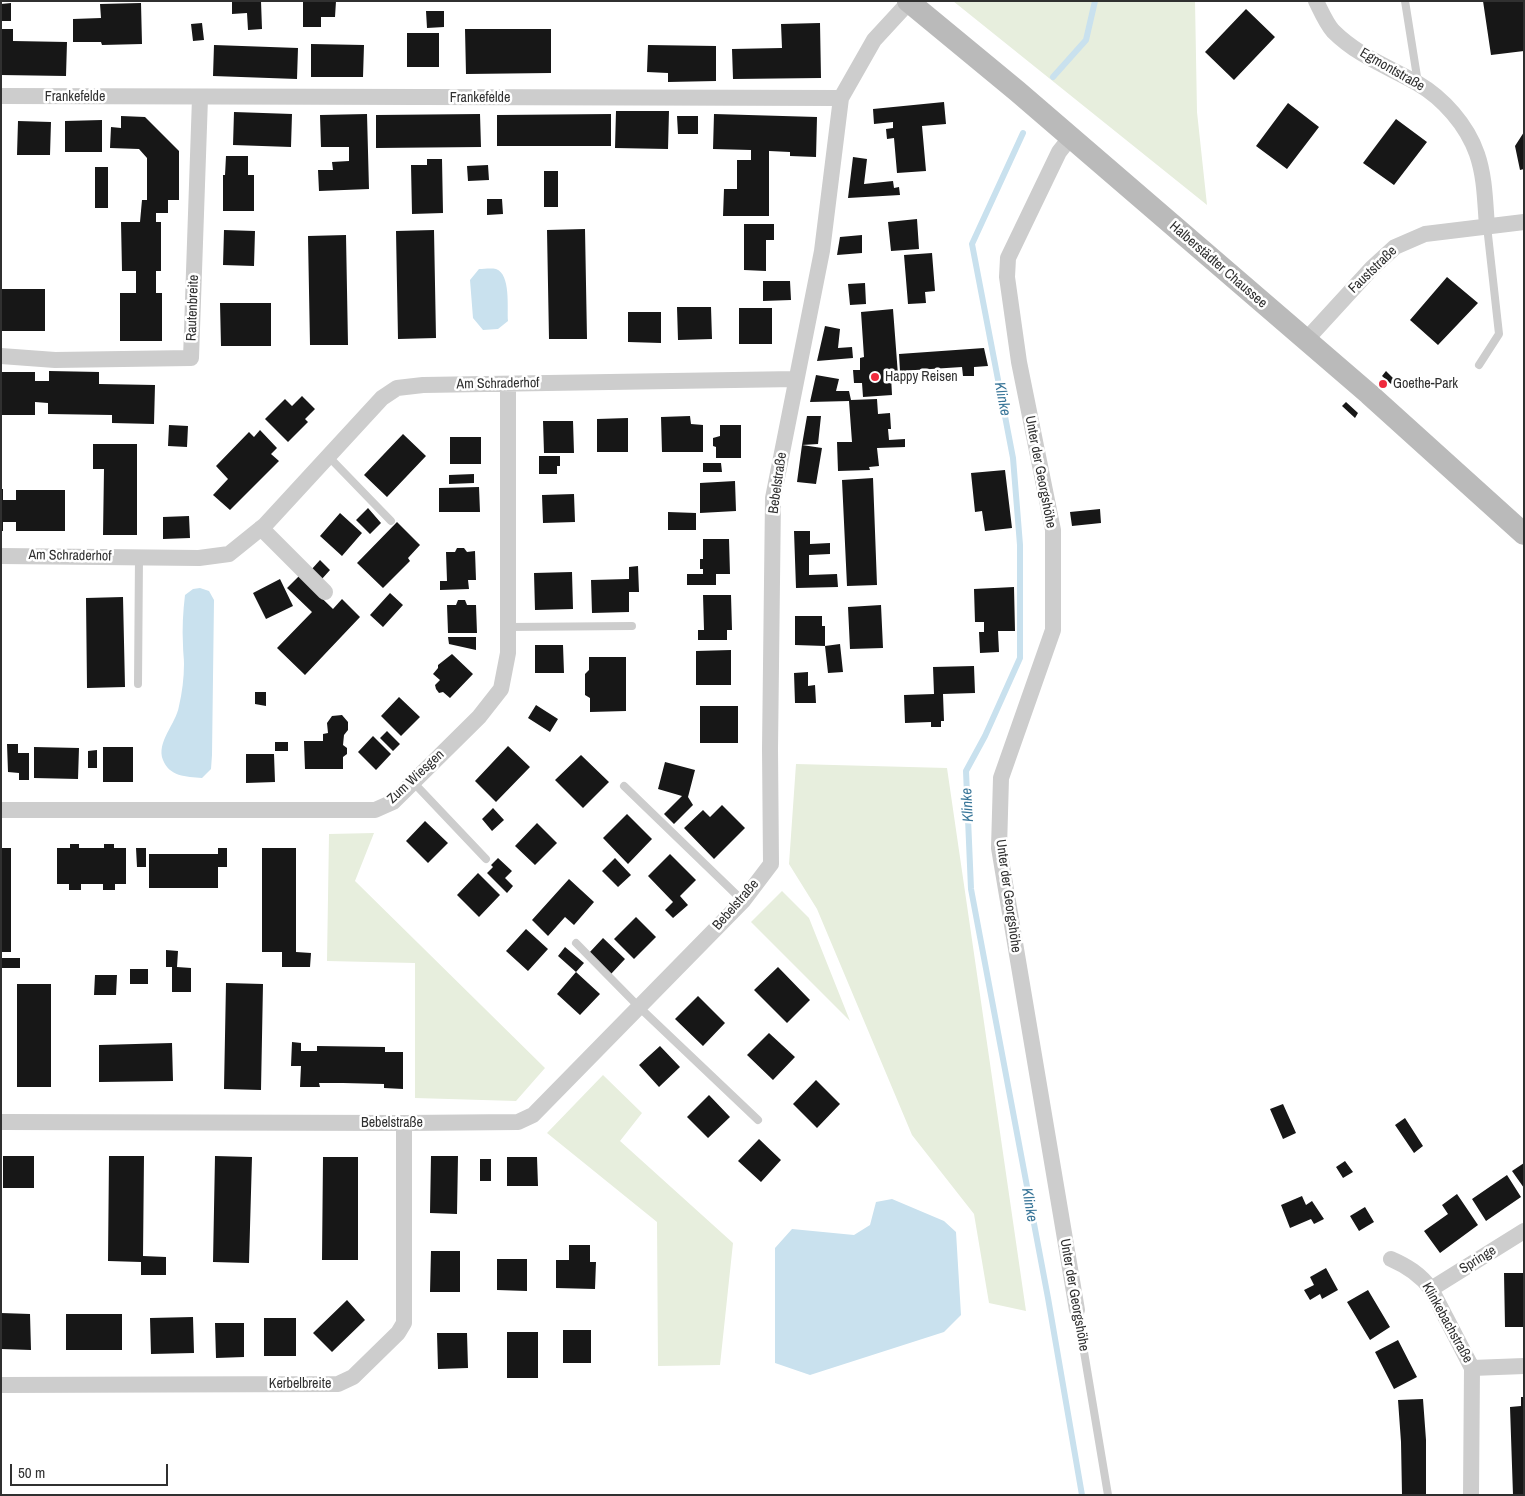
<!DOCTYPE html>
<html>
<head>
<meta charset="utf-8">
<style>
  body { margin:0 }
  #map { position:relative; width:1525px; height:1496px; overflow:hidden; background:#fff; font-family:"Archivo Narrow",sans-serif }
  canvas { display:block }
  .frame { position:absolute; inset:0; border:2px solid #303030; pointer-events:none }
  .scale { position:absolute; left:10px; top:1464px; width:158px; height:22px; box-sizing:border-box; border:2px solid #303030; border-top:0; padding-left:6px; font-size:15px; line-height:18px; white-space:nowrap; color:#303030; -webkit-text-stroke:4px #fff; paint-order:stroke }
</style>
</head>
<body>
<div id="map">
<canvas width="1525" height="1496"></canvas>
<div class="frame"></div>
<div class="scale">50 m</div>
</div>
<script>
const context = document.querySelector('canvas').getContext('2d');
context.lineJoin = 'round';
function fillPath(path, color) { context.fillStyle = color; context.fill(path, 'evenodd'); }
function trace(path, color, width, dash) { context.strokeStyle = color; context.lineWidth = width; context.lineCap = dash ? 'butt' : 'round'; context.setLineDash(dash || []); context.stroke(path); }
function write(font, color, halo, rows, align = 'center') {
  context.font = font + ' "Archivo Narrow",sans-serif'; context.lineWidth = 5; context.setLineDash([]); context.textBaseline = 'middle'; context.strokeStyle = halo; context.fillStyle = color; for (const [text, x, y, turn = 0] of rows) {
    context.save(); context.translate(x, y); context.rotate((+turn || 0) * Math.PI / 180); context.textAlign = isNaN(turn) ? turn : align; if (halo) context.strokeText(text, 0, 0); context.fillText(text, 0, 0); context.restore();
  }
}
fillPath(new Path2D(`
  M953 1H1195L1197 112 1207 205Z
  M796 764 947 768 1026 1311 989 1303 974 1214 912 1135 817 909 789 864Z
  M374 833 355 881 545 1068 516 1101 415 1098V963L327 961 329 834Z
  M782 891 809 918 850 1021 751 922Z
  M603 1075 642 1113 620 1141 733 1243 720 1365 658 1366 657 1222 547 1133Z`), '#e7eedd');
fillPath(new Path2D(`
  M479 269C484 269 491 268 496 269 511 274 507 308 508 321L498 329 483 330 473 318 470 280Z
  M200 588 209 591 214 600 212 755 211 769 202 778C186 777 169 776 163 760 156 742 176 724 179 706 182 693 184 678 184 664 184 658 183 652 183 645 182 628 183 612 185 595L193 589Z
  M892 1199 944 1221 956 1232 961 1315 944 1332 810 1375 775 1363V1248L792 1229 854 1235 870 1225 876 1202Z`), '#c9e1ee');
trace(new Path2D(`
  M1053 77 1086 40 1095 1
  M1023 133 972 244 1013 458 1020 545V658L985 736 966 771 971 889 1048 1298 1082 1495`), '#c9e1ee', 6);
fillPath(new Path2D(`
  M232 1H261L262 29 248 30 247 13 232 14Z
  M303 1H336L335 17H321V27H303Z
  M1483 1H1524V51L1491 55Z
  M11 3V21H1V4Z
  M141 3 142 44 102 45 101 42H73V19L101 18 100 4Z
  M1246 9 1275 37 1234 80 1205 52Z
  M426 11H444V27L427 28Z
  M202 23 204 40 193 41 191 24Z
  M820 23 821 78 733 79 732 49 782 48 781 24Z
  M1 29H13V41L67 42 66 76 1 75Z
  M465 29H551V73L466 74Z
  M407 33H439V67H407Z
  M311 44 364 45 363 77H311Z
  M214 45 298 48 297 79 213 76Z
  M648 45 716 46V81L668 82V73L647 72Z
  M944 102 946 124 922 126 926 171 897 173 894 138 887 139 886 129 893 128V122L874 124 873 109Z
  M1288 103 1319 127 1287 169 1256 146Z
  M616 111H669L668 149 615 148Z
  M234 112 292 114 291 147 233 145Z
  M367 114 369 189 319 191 318 170H333L332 162 349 161V147H321L320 115Z
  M480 114 481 147 376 148V115Z
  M611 114V146H497V115Z
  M714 114 817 117 816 157 790 156V152L769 151V216H723L724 189H737V160H751V150L713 149Z
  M121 116 145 117 179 151V200H168V213H156V222H161V271H156V293H162V341H120V293H136V271H122L121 222H140L142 200H147V158L139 149 110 148 111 127 121 128Z
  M677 116H698V134H678Z
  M1396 119 1427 142 1394 185 1363 163Z
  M102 120V152H65V121Z
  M18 121 51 122 50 155H17Z
  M1524 132V169L1520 170 1515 146Z
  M226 156H248V175H254V211H223V175H225Z
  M853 157 867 159 864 184 893 181 894 188 899 187 900 195 848 198Z
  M427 159H442L443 213 412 214 411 165H427Z
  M488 165 489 180 468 181 467 166Z
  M95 167H108V208H95Z
  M544 171H558V207H544Z
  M487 199H502L503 214 487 215Z
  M917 219 919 249 891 251 888 222Z
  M744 224H774V240H766V271L744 270Z
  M585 229 587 339H549L547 230Z
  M224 230 255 231 254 266 223 265Z
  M434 230 436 338 398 339 396 231Z
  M346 235 348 345H310L308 236Z
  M862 235V253L837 255 840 237Z
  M932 253 935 291 925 292 926 303 908 304 904 255Z
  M1447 277 1478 303 1438 345 1410 320Z
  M763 281H790L791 300 763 301Z
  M865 283 866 304 850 305 848 284Z
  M1 289H45V331H1Z
  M220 303H271V346H221Z
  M677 307H711L712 339 678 340Z
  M739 308H772V344H739Z
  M893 309 898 375 891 376 892 395 863 397 862 383H854L853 370H860V358L864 357 861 312Z
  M628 312H661V343L628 342Z
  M825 326 840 329 838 348 852 347 853 358 817 361Z
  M984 348 988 366 974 367V376H963L962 367 900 371 899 354Z
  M49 371 99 372V384L155 385 154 424 112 423V415L48 414V403L35 402V415H1V372H35V381H49Z
  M1386 371 1395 380 1391 384 1382 376Z
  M816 375 839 379 836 391H849L851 400 877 399 878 414 890 413 891 429H888L889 440 905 439V447L877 448 879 466 869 467 870 470 838 471 837 442H852L849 401 810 402Z
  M302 396 315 409 305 419 308 422 288 442 265 419 285 399 292 406Z
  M1346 402 1358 413 1355 418 1342 406Z
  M690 416 691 424 703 425V452H662L661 417Z
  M807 416H821L818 444 802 445Z
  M628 418V452H597V419Z
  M543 421H573L574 453H544Z
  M169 425 188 426 187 447 168 446Z
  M720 425H741V458H716V447L713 446V438L720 436Z
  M260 430 277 448 271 454 279 461 230 510 213 495 228 479 216 466 249 432 254 437Z
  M403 434 426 456 387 497 364 475Z
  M450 437H481V464H450Z
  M93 444H137V535H103L104 469H93Z
  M802 445 822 448 816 484 797 482Z
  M539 456H560V466H557V474H539Z
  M703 463H721L722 472H703Z
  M1005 470 1012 528 985 531 982 511 975 512 971 473Z
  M474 474V483L449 484V475Z
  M873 478 877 585 847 586 842 480Z
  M735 481 736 511 700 513V483Z
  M479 487 480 512H439V488Z
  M1 489H3V500H16V490H65V531H16V522H3V531H1Z
  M574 494 575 522 543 523 542 495Z
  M368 508 381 523 370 534 356 520Z
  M1100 509 1101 523 1072 526 1070 512Z
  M668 512 696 513V530H668Z
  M340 513 362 533 342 556 320 536Z
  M189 516 190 538 163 539V517Z
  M397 522 420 545 408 558 410 561 383 588 357 563Z
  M794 531H810V544L830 543V554L809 555V575L837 574 838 587 796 588Z
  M703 539H729L730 574H716V585H687V574H703V569H700V559H703Z
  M457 548H464L467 552 475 551 476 580H468L469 589 440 590V581H447L446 552H455Z
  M320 560 330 570 321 580 311 570Z
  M638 566 639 592H629V612L592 613 591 580 629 579V567Z
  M572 572 573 609 535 610 534 573Z
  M299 576 333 609 342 599 360 617 305 675 277 648 312 612 287 588Z
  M280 579 293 606 266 619 253 593Z
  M1014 587 1015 631H998L999 652 980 653 979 632H984V622H975L974 589Z
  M390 593 403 605 383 627 370 615Z
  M703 595H731L732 630H727V640H698V630H704Z
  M123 597 125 687 87 688 86 598Z
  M458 600H465L467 605H476L477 633H448L447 605H456Z
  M881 605 883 648 850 649 848 607Z
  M795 616H822V626H825V646L795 645Z
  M448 637H476V650L449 644Z
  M840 644 843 672 828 673 825 646Z
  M535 645H563L564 673H535Z
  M731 650V685H696V651Z
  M452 654 473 674 450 698 443 692 439 693 436 689 435 685 440 680 433 674 438 668V665Z
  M589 657H626V711L590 712V698L585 695V674L589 670Z
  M974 666 975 693 943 694 944 721H941V727H931V722L905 723 904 695 934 694 933 667Z
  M808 672V686L815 685 816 703H795L794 673Z
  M255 692H266V706L255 704Z
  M399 697 420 717 401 736 381 716Z
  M536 705 558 719 550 732 528 718Z
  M700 706H738V743H700Z
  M342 715 348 722V730L344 735 343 745 347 748V754L343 757V769H305L304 741H323V734L328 733 327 723 332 716Z
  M387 731 400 744 393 751 380 738Z
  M373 736 391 754 376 770 358 752Z
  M275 742H288V751H275Z
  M7 744H18V753H29V780H19V773L8 772Z
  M508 746 530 767 496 802 475 781Z
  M34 747 79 748 78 779 34 778Z
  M103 747H133V782H103Z
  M97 750V768H88V751Z
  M246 754H274L275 782 246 783Z
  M581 755 609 782 583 808 555 780Z
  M665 762 695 770 688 797 693 805 674 824 664 814 682 796 658 789Z
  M722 805 745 828 714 859 684 828 703 810 710 817Z
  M493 808 504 820 492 831 482 819Z
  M627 814 652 839 628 864 603 838Z
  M425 821 448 843 428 863 406 841Z
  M537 823 557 843 535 865 515 846Z
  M70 844H79V848H104V844H114V848H126V884H115V890H103V884H81V890H69V884H57V848H70Z
  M1 848H11V952H1Z
  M136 848H146V867H137Z
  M218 848H227V867H218V888H149V854H218Z
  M262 848H296V952L311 953 310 967H282V952H262Z
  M670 854 696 880 680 896 688 905 673 918 665 910 673 902 648 876Z
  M498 858 512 871 505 878 513 886 507 893 487 873 493 867 491 865Z
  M615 858 631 875 618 887 602 871Z
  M478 873 500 895 479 917 457 895Z
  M569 879 594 902 574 925 565 917 548 936 532 920Z
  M636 917 656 937 634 959 614 939Z
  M526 929 548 949 528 971 506 951Z
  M603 938 625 959 611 974 589 953Z
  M565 947 584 963 576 972 558 956Z
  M166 950 178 951 177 967 191 968V992H172V967H166Z
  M2 958H20V968H2Z
  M778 967 810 1000 787 1023 754 990Z
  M130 969H148V984H130Z
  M576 972 600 994 580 1015 557 994Z
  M95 975H117L116 995H94Z
  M226 983 263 984 261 1090 224 1089Z
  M17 984H51V1087H17Z
  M698 996 725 1023 703 1046 675 1019Z
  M769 1033 795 1057 773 1080 747 1055Z
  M292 1042 301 1043V1051H317V1046L385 1047V1052H403V1089L384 1088V1084L343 1083H319L320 1087H300L301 1066H291Z
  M172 1043 173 1081 99 1082V1045Z
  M660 1046 680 1067 659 1087 639 1065Z
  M816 1080 840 1104 817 1128 793 1104Z
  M709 1095 730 1117 708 1138 687 1117Z
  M1283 1104 1296 1133 1283 1139 1270 1109Z
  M1405 1118 1423 1146 1414 1153 1395 1125Z
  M759 1139 781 1160 761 1182 738 1161Z
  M3 1156H34V1188H3Z
  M109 1156H144L143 1256 166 1257V1275H141V1262L108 1261Z
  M215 1156 252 1157 249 1263 213 1262Z
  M431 1156H458L457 1214 430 1213Z
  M323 1157H358V1260H322Z
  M507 1157H537L538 1186H507Z
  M480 1159H491V1181H480Z
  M1345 1161 1353 1172 1343 1178 1336 1167Z
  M1524 1163V1188L1512 1171Z
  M1507 1175 1521 1197 1486 1221 1472 1199Z
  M1457 1194 1478 1225 1440 1253 1424 1231 1448 1214 1442 1205Z
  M1302 1196 1306 1205 1312 1201 1324 1219 1314 1224 1311 1219 1290 1228 1281 1205Z
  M1365 1207 1374 1222 1359 1231 1350 1216Z
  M569 1245H590V1262H596L595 1289 556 1288V1260H569Z
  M431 1251H460V1292H430Z
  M497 1259H527V1291L497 1290Z
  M1326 1268 1338 1290 1322 1299 1320 1294 1310 1300 1304 1290 1314 1285 1310 1277Z
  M1504 1273H1524V1327H1505Z
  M1368 1290 1390 1327 1370 1340 1347 1302Z
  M347 1300 365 1320 332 1352 313 1333Z
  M1 1313 30 1314 31 1350 1 1349Z
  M66 1314H122V1350H66Z
  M193 1317 194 1353 151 1354 150 1318Z
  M264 1318H296V1356H264Z
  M215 1323H244V1357L216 1358Z
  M563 1330H591V1363H563Z
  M507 1332H538V1378H507Z
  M437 1333H467L468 1368 438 1369Z
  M1398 1340 1417 1377 1394 1389 1375 1352Z
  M1521 1397H1524V1495H1513L1510 1407 1521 1406Z
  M1423 1399 1426 1440V1495H1402L1401 1442 1398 1400Z`), '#171717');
trace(new Path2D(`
  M1405 1 1418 83
  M1479 365 1499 334 1487 226
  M328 456 391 521
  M509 627 632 626
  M138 684 139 557
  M413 782 486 859
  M624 786 743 901
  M576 943 639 1007 758 1120
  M1077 1310 1108 1495`), '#cdcdcd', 8);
trace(new Path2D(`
  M1316 1C1321 11 1326 23 1333 31 1358 56 1387 66 1417 83 1443 98 1467 125 1477 154 1485 177 1485 202 1487 226
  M1 96 841 98
  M1070 138 1059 152 1008 258 1007 277 1019 362 1053 530V630L1001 778 999 848 1077 1310
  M1306 340 1372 268 1395 247 1425 234 1524 222
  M1 356 55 360 191 358 200 98
  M261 528 325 592
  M1 556 199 558 229 554 265 525 382 398 397 388 423 385 796 379
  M1 810H375L393 802 479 717 501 689 508 653V384
  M1 1122 404 1123 518 1122 533 1115 743 901 771 864 770 749 773 498 822 251 841 98 874 40 909 2
  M1391 1259C1407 1266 1420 1274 1431 1289L1472 1368 1471 1495
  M1431 1289 1524 1231
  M1472 1368 1524 1366
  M1 1385 338 1384 353 1377 398 1333 404 1323V1123`), '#cdcdcd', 16);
trace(new Path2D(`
  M908 1 1017 91 1369 394 1524 534`), '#bababa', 22);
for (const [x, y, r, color] of [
  [875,377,5,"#ef2a3d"],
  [1383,384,5,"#ef2a3d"]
]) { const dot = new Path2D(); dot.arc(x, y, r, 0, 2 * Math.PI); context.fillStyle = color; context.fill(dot); trace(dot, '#fff', 2); }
write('14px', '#303030', '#fff', [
  ["Egmontstraße",1392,70,30],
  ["Frankefelde",75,97],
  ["Frankefelde",480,98],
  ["Halberstädter Chaussee",1218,265,41],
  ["Fauststraße",1373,270,-44],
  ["Rautenbreite",193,308,-88],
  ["Am Schraderhof",498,384,-1],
  ["Unter der Georgshöhe",1040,472,79],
  ["Bebelstraße",778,483,-82],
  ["Am Schraderhof",70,556,1],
  ["Zum Wiesgen",416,777,-43],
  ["Unter der Georgshöhe",1008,896,82],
  ["Bebelstraße",736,905,-49],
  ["Bebelstraße",392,1123],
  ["Springe",1478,1260,-32],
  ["Unter der Georgshöhe",1074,1295,80],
  ["Klinkebachstraße",1447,1323,61],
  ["Kerbelbreite",300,1384]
]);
write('14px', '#303030', '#fff', [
  ["Happy Reisen",885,377],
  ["Goethe-Park",1393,384]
], 'left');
write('italic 15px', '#387598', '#fff', [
  ["Klinke",1002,399,79],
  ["Klinke",968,805,-93],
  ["Klinke",1029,1205,80]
]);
</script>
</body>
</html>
